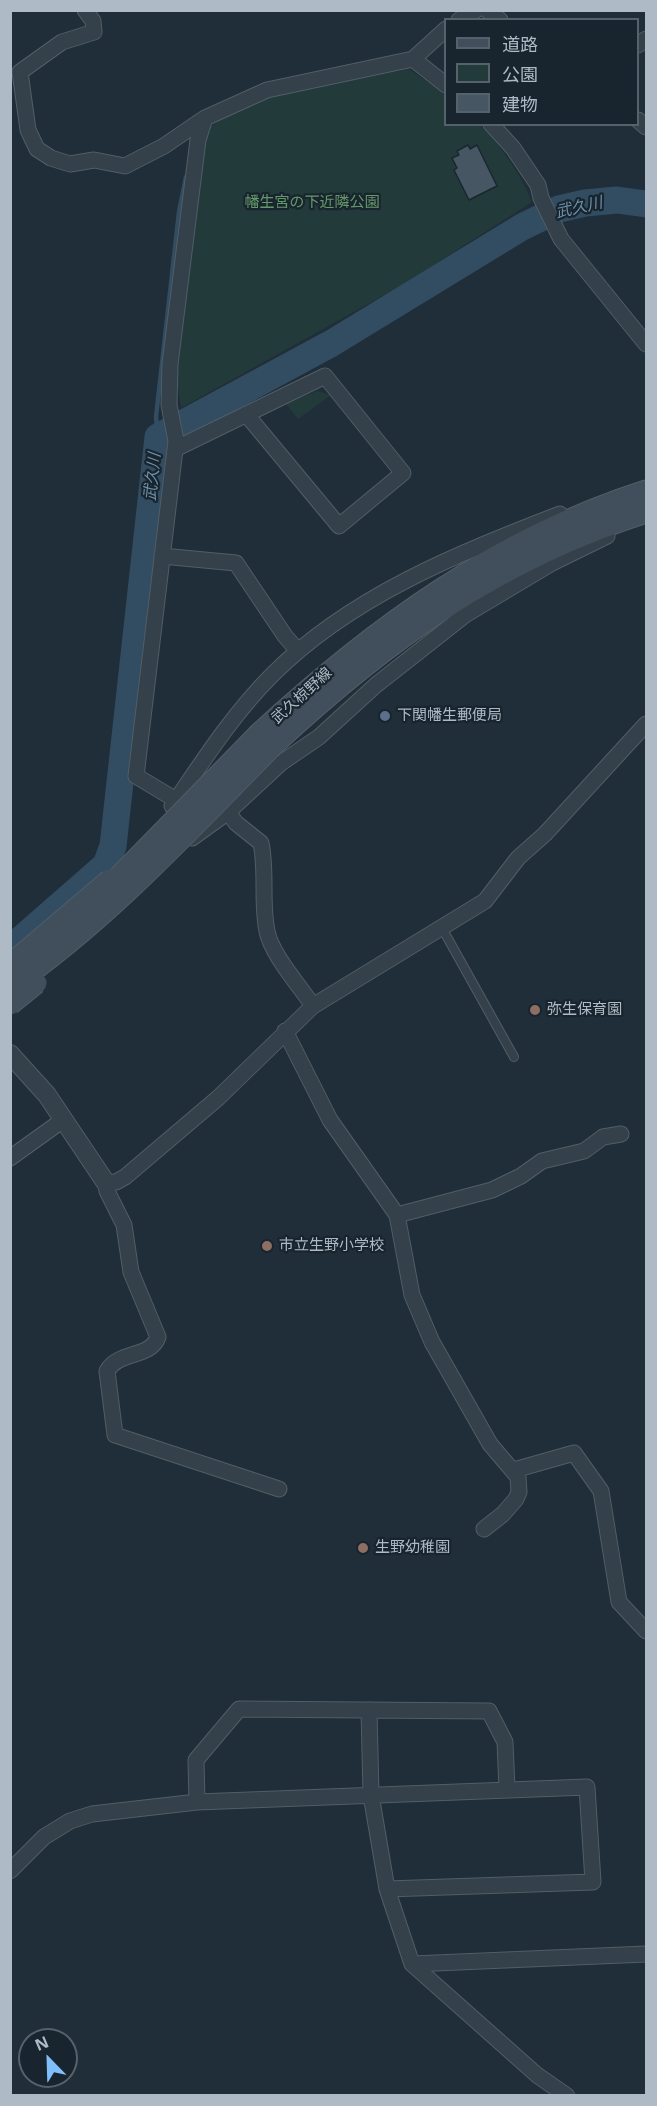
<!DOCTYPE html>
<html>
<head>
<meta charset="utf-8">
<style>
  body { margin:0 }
  #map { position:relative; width:657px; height:2106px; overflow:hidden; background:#202e39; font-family:"Open Sans","Noto Sans JP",sans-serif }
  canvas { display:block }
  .frame { position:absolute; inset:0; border:12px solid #aebbc6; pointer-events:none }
  .legend { position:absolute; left:444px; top:18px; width:195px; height:108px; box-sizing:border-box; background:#19252e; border:2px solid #55616b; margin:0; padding:8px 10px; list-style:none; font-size:18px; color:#aebbc6 }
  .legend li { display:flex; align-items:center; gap:12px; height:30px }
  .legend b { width:30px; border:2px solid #55616b }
  .north { position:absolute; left:18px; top:2028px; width:60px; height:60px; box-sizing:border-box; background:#19252e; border:2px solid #55616b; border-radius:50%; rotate:337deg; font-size:16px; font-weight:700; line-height:24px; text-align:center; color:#aebbc6 }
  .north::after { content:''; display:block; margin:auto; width:21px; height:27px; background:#7ebffc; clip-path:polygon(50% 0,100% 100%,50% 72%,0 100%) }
</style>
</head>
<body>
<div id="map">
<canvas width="657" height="2106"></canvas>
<div class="frame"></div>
<ul class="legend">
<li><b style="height:8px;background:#414f5d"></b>道路</li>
<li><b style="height:16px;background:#223a3a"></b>公園</li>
<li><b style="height:16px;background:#465663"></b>建物</li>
</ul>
<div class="north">N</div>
</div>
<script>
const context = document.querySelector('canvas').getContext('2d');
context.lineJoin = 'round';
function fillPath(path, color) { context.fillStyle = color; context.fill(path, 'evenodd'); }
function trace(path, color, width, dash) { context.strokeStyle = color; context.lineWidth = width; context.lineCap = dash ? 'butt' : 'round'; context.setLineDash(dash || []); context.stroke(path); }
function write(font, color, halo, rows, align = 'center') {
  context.font = font + ' "Open Sans","Noto Sans JP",sans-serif'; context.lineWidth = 4.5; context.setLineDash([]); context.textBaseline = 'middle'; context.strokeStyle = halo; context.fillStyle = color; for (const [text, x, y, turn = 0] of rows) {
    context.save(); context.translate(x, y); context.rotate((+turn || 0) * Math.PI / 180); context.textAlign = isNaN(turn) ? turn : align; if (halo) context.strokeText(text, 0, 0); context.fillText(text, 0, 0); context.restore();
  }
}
fillPath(new Path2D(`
  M409 69 445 94 446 124 480 125C502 148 520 172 532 202L404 284 181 408 175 366 205 141 209 128 219 120 272 94Z
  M317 391 331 395 298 419 286 404Z`), '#223a3a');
trace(new Path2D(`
  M158 437 156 417 179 212 186 177`), '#324d62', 4.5);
trace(new Path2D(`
  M10 949 106 865 113 846 158 437 332 343 522 227 559 209 585 203 617 200 646 204`), '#324d62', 27);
const building = new Path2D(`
  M468 145 470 149 477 145 497 186 469 200 454 170 457 168 452 158 459 155 457 151Z`);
fillPath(building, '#465663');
trace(building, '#1b2730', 1.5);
const service = new Path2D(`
  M442 928 514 1057`);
const minor = new Path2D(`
  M85 10 93 21 94 32 62 42 20 72 28 130 37 149 51 158 70 164 94 160 125 166 164 146 205 118 267 90 413 59 446 29
  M487 10 500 20
  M459 20 476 10
  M638 45 646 39
  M413 59 446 85
  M205 118 198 140 170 364 169 405 176 441 136 776 176 800 228 812 236 823 261 843C267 872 261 902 267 931 271 954 300 986 313 1006
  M638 120 646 127
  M491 124 513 148 538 185 541 198 561 239 646 344
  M175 449 325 376 403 473 339 526 246 414
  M162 556 236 563 285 636 298 651
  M172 806C203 761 233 714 272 675 351 596 457 554 560 514
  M192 838 228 812 281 763 319 737 376 685 465 615 552 563 607 536
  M285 1031 330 1120 397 1215 412 1295 432 1342 490 1444 518 1477 519 1492 516 1499 503 1514 484 1529
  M10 1158 63 1120
  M397 1215 492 1190 521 1176 542 1161 584 1151 603 1137 621 1134
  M514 1470 574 1453 601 1491 619 1602 646 1631
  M279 1489 115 1435 107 1371C118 1351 151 1358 158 1337L131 1272 124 1225 107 1191 106 1183 116 1182 125 1177 218 1098 313 1006 485 901 518 858 545 834 646 724
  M369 1710 371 1795 387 1889 412 1964 537 2075 567 2096
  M197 1802 196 1760 239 1709 489 1711 505 1742 507 1789
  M10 1871 44 1837 70 1821 92 1814 197 1802 587 1787 593 1882 387 1889
  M412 1964 646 1954`);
const tertiary = new Path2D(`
  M10 1054 47 1095 106 1183`);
const secondary = new Path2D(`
  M259 734C374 628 496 539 646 491
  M273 745C387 639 497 560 646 512`);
trace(service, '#515e67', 10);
trace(minor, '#515e67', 17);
trace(tertiary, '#515e67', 20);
trace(secondary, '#515e67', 23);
trace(service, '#34404a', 8);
trace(minor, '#34404a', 15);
trace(tertiary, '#34404a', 18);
trace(secondary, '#414f5d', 21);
const secondaryBridge = new Path2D(`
  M103 893 259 734
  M10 965 110 880
  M10 987C108 919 190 829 273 745
  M10 1004 36 983`);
trace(secondaryBridge, '#515e67', 23, []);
trace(secondaryBridge, '#414f5d', 21);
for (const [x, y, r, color] of [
  [385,716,6,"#5c6f8a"],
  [535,1010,6,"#8d6e63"],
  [267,1246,6,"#8d6e63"],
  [363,1548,6,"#8d6e63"]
]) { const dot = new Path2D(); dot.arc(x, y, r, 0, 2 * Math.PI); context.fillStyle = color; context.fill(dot); trace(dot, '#19252e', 2); }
write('15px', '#659869', '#19252e', [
  ["幡生宮の下近隣公園",312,203]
]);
write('15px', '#aebbc6', '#19252e', [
  ["武久椋野線",302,696,-42]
]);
write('15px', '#aebbc6', '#19252e', [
  ["下関幡生郵便局",397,716],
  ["弥生保育園",547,1010],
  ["市立生野小学校",279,1246],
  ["生野幼稚園",375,1548]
], 'left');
write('italic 16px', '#6d90ab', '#19252e', [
  ["武久川",579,208,-13],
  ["武久川",153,477,-84]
]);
</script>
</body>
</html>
